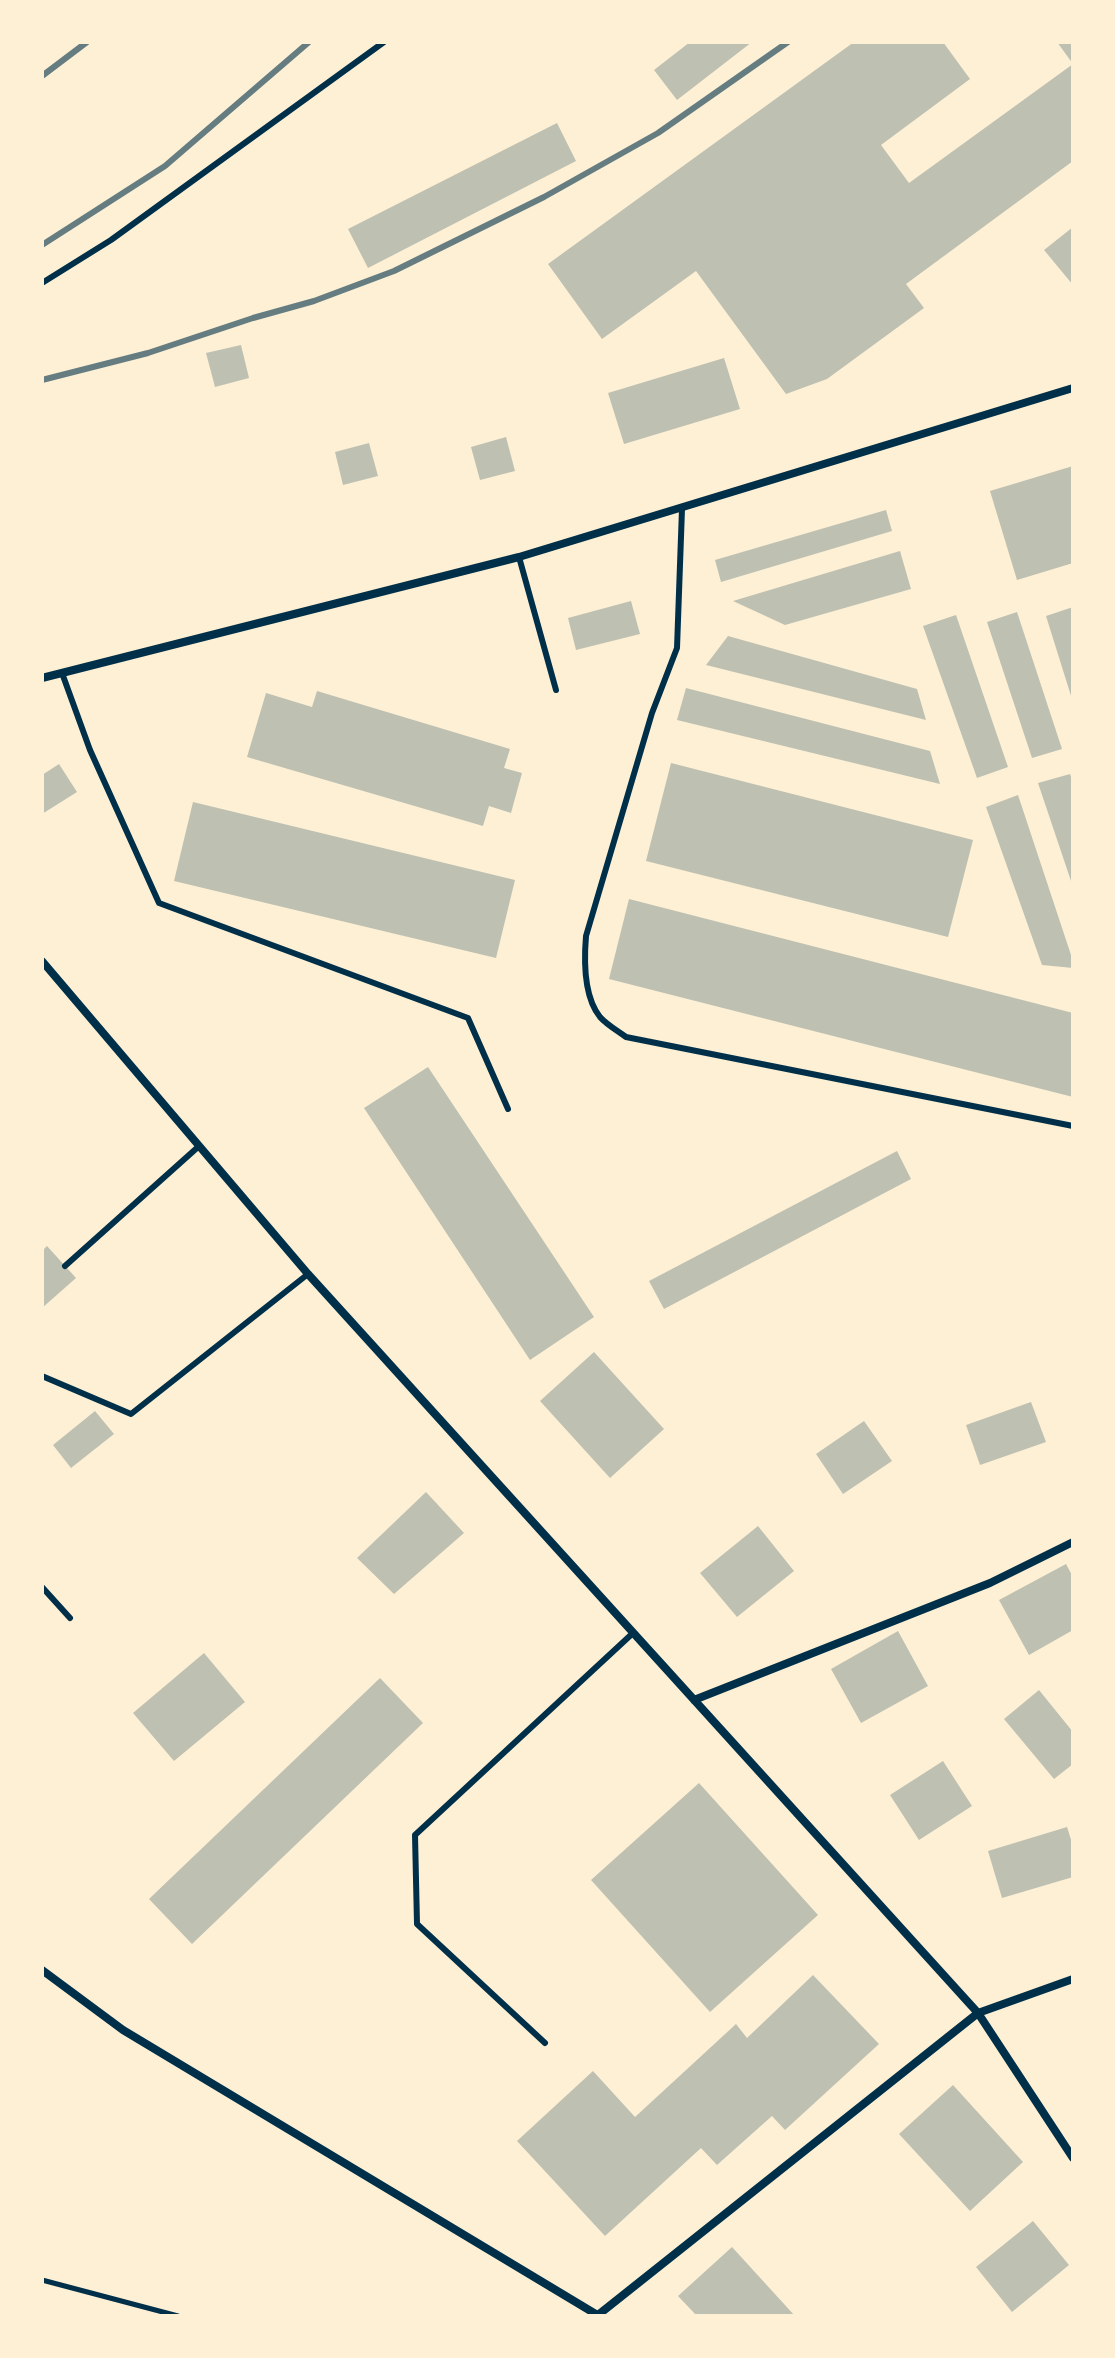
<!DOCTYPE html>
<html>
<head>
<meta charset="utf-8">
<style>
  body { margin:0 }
  #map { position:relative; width:1115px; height:2358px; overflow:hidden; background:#fdf0d5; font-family:"DejaVu Sans",sans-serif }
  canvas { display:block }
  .frame { position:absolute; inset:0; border:44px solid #fdf0d5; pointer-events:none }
</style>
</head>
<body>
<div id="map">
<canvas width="1115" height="2358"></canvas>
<div class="frame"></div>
</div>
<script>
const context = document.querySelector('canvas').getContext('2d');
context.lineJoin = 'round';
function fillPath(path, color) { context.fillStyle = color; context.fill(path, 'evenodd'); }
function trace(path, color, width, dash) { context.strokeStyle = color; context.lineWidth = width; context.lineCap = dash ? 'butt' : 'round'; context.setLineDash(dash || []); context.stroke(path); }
fillPath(new Path2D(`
  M690 42H752L677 100 654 70Z
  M854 42H943L970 79 881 145 909 183 1073 64 1057 42H1073V161L906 284 924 308 827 379 786 394 696 271 602 339 548 264Z
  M557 123 576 161 368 268 348 229Z
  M1073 227V285L1044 250Z
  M241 345 249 378 215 387 206 353Z
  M724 358 740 409 624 444 608 393Z
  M506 437 515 471 480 480 471 447Z
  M369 443 378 476 343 485 335 452Z
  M1073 466V563L1017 580 990 491Z
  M886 510 892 531 721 582 715 560Z
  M900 551 911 589 785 625 733 601Z
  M631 601 640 634 576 650 568 618Z
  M1073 607V699H1072L1046 616Z
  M1017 612 1062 749 1032 758 987 622Z
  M956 615 1008 767 977 778 923 626Z
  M728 636 917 689 926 720 706 665Z
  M686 688 930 751 940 784 677 720Z
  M317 691 510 749 504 768 522 773 511 813 489 806 483 826 247 757 266 693 312 707Z
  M671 763 973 840 948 937 646 861Z
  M59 764 77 792 42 814V775Z
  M1070 774 1073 783 1072 884 1038 783Z
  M1018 795 1073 961V968L1042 965 986 807Z
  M193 802 515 880 496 958 174 881Z
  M629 899 1073 1013V1097L609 979Z
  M428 1067 594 1317 530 1360 364 1108Z
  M897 1151 911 1179 664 1309 649 1281Z
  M47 1246 76 1278 42 1308V1251Z
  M594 1352 664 1429 610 1478 540 1401Z
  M1031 1402 1046 1442 980 1465 966 1425Z
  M95 1411 114 1434 71 1468 53 1445Z
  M864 1421 892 1461 843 1494 816 1454Z
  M426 1492 464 1533 394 1594 357 1558Z
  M758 1526 794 1571 737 1617 700 1573Z
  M1066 1564 1073 1577V1630L1029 1655 999 1600Z
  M898 1631 928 1686 861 1723 831 1669Z
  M204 1653 245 1702 174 1761 133 1713Z
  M380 1678 423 1723 192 1944 149 1899Z
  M1039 1690 1073 1732V1764L1054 1779 1004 1719Z
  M943 1761 972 1806 919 1840 890 1795Z
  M699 1783 818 1915 710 2012 591 1880Z
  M1067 1827 1073 1846V1877L1002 1898 988 1851Z
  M813 1975 879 2044 785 2130 772 2116 717 2165 701 2148 605 2236 517 2141 593 2071 635 2117 736 2024 747 2038Z
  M953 2085 1023 2162 970 2211 899 2134Z
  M1033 2221 1069 2265 1012 2312 976 2267Z
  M732 2247 795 2316H697L678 2296Z`), '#bec0b2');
trace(new Path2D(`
  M42 2280 178 2316`), '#003049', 5);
trace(new Path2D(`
  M42 283 111 240 384 42
  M682 509 677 648 652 713 586 936C584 960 584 997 600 1017 607 1025 618 1031 626 1037L1073 1126
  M519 557 556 690
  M62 673 90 750 159 903 468 1018 508 1109
  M65 1266 198 1147
  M42 1376 131 1414 308 1274
  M42 1587 70 1618
  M545 2043 417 1924 415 1835 633 1633`), '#003049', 6);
trace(new Path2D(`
  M42 678 519 557 1073 388
  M42 961 308 1274 978 2013 1073 2158
  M694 1700 990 1583 1073 1542
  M42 1970 123 2030 599 2316
  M598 2315 978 2013 1073 1979`), '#003049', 8);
trace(new Path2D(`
  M42 76 87 42
  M42 245 165 166 309 42
  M42 380 148 353 253 318 314 301 394 271 544 197 658 133 788 42`), '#657d81', 6);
</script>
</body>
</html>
